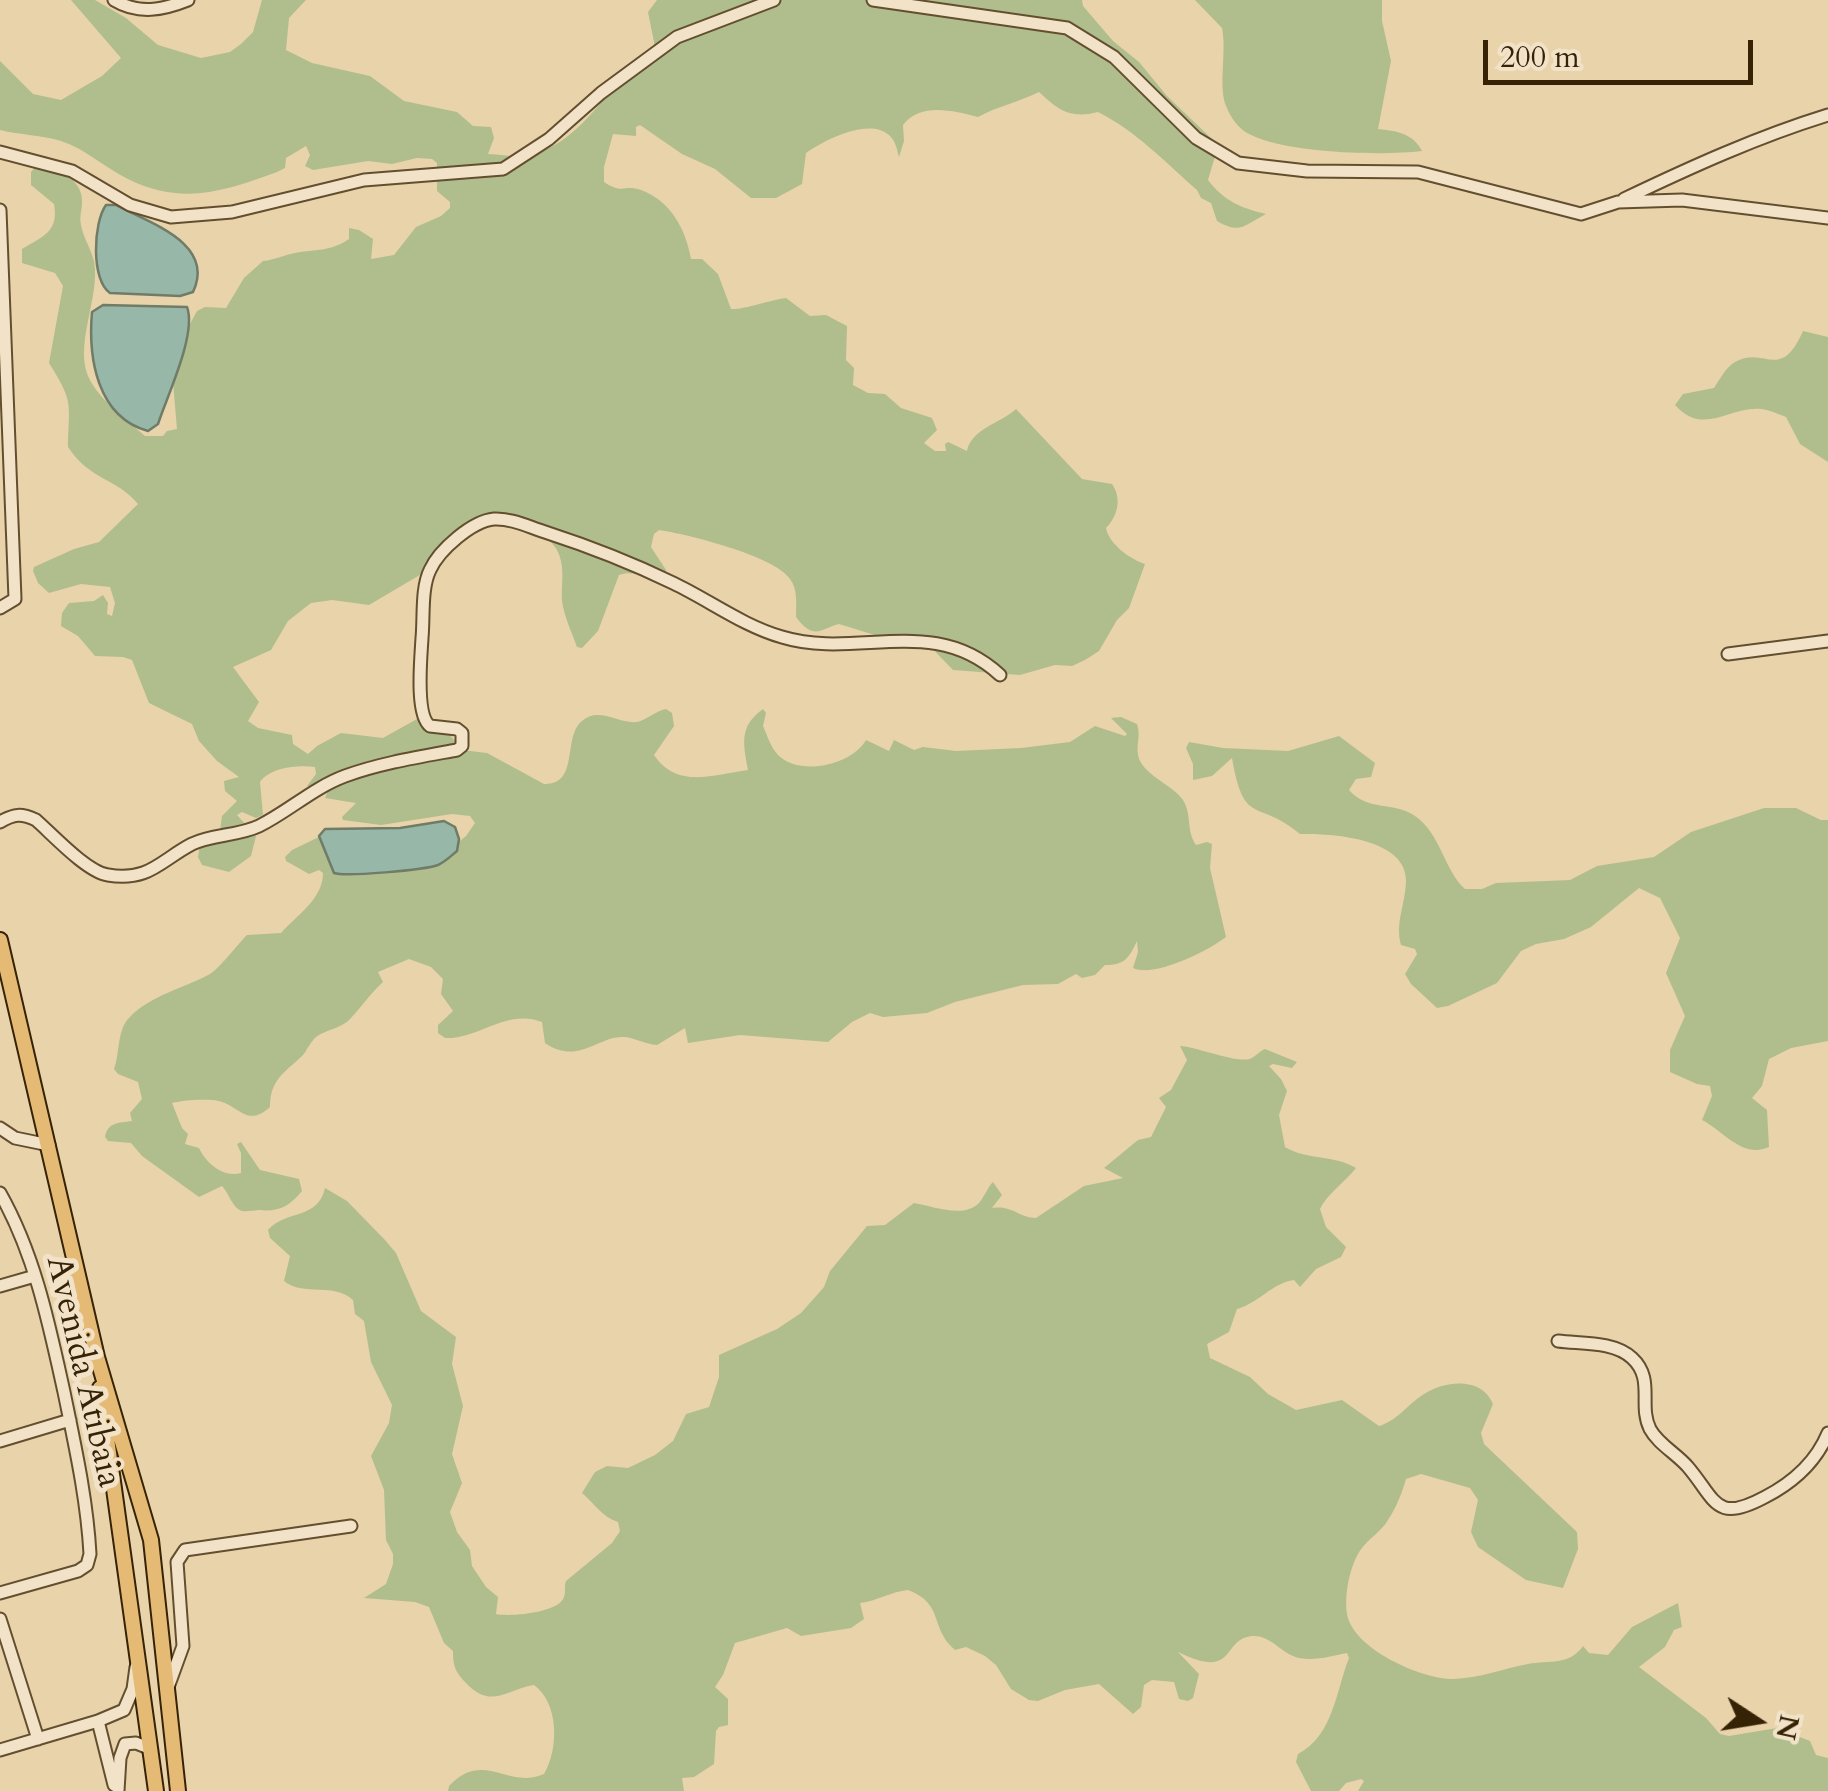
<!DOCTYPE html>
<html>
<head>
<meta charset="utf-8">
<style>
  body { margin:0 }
  #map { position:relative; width:1828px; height:1791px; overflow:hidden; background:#e9d3aa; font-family:Cardo,serif }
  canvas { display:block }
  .north { position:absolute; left:1708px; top:1671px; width:100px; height:100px; -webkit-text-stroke:8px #f1e2c8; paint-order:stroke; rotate:102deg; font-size:28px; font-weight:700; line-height:40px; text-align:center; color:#362306 }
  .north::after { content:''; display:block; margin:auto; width:35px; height:45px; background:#362306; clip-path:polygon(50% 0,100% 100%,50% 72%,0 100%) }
  .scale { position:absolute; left:1483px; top:40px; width:270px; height:45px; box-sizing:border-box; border:5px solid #362306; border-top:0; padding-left:12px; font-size:30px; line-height:35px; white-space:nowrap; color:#362306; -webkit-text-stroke:8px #f1e2c8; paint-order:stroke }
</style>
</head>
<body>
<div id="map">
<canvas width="1828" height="1791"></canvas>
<div class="north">N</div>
<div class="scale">200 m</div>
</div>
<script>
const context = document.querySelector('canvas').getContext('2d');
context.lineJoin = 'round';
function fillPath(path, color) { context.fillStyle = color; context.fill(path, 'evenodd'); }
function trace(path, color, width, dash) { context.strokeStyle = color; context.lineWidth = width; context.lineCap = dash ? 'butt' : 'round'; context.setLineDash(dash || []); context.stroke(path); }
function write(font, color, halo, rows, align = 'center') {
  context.font = font + ' Cardo,serif'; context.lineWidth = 10; context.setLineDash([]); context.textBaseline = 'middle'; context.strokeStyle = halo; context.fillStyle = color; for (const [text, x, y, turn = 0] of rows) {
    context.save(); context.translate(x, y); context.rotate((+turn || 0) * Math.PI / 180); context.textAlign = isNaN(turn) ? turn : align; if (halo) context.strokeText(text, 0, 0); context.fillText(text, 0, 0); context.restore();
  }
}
fillPath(new Path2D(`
  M71 0H95L126 18 158 45 201 58 230 52 241 44 253 32 262 0H306L289 18 286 50 312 63 370 76 404 101 457 112 473 126 491 127 494 138 488 154C501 154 516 158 527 156 567 147 592 114 615 85 626 71 642 59 655 47L648 12 657 0H1082L1083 6 1113 41 1139 62 1167 96 1212 139 1216 153 1208 180C1224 201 1241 208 1266 214 1244 225 1241 235 1217 221L1211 203 1201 198 1197 190C1165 162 1136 131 1098 112 1071 119 1059 111 1039 92 1019 102 998 106 978 117 953 111 921 102 903 125L904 141 899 157C897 150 896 141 889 135 869 117 824 140 806 153L802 184 776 198H751L715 169 682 154 640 125 636 127V136L613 134 604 167V182C624 195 623 184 641 190 671 201 686 230 691 259H702L718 274 731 309C743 310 770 300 786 298L810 316 826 315 847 326 846 360 854 368 853 385 868 393 885 394 901 408 932 418 937 430 924 443 935 451H946L945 444 948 442 967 451C971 429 1001 423 1016 409L1082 479 1112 484C1122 498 1118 516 1106 528 1109 544 1130 559 1145 564L1129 608 1117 620 1099 651 1085 660 1072 666 1055 665 1020 675 953 670 921 637 878 636 839 624C820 629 814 641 796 617 796 605 798 589 790 579 775 556 687 534 659 530L654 534 651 547 666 570 667 576C650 581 635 569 619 575L598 631 582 648 577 647C572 633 564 616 562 601 561 588 564 574 561 561 555 529 511 521 483 521L430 569 369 605 332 600 311 603 288 621 271 650 233 667 259 702 248 721 258 728 292 735 293 744 308 754 317 746 341 733 383 738 417 719 450 735 462 750 487 753 544 784C580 785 562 737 582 721 599 706 618 724 637 722 646 720 656 711 666 709L672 713 674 726 654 755C677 789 712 775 748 770 743 743 739 726 763 709L766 713 763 726C767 735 771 748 778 755 800 777 852 765 866 740L889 751 894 740 914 750 923 747 956 751 1021 748 1070 742 1095 726 1125 736 1127 734 1111 718 1121 717 1137 724C1141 736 1136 744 1138 755 1142 775 1172 784 1183 800 1192 814 1186 831 1196 845L1207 842 1212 844 1210 868 1226 937C1208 951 1154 978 1133 968L1138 952 1137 941C1129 958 1125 965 1105 965L1095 975 1082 978 1076 974 1058 984 1023 985 955 1002 927 1013 883 1017 870 1013 852 1022 828 1042 740 1035 688 1043 685 1028 657 1045C645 1044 635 1038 624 1037 599 1035 578 1066 545 1043L542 1022C507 1008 477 1040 445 1038L438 1033V1025L453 1011 441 994 443 979 431 967 409 959 378 972 383 982C370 994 362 1006 351 1018 341 1029 327 1029 316 1037 310 1042 307 1051 302 1056 284 1073 270 1080 270 1107 245 1130 238 1101 212 1100 200 1099 183 1100 172 1103L182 1128 188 1134 185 1144 199 1148C206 1163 223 1178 241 1173V1153L237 1144 241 1142 260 1170 299 1179 302 1191C289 1207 278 1212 259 1210 257 1210 244 1212 242 1211 232 1208 229 1193 222 1186L199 1197 142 1156 131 1143 108 1141 105 1137C108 1122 118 1123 132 1121L130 1113 142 1099 138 1082 118 1074 114 1069C120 1053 117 1030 129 1018 150 995 185 988 210 974 219 969 238 944 247 935L281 933C297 915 323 899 323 873L319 870 309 874 286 861 285 857 292 850 323 835 455 845 466 836 475 823 470 816 452 814 381 825 343 820 342 817 356 803 325 798 329 789 307 786 316 774 315 767C298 765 271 767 260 782L263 815 256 818 242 812 237 815 256 836 251 856 229 872 202 865 198 857 200 845 220 831 222 816 237 801 225 791 224 781 239 777 217 761 199 741 192 724 149 703 132 660 123 657 95 656 78 636 61 626 62 613 69 603 94 601 103 595 108 603 107 614 112 616 115 603 110 587 81 584 49 593 38 583 33 571 34 567 74 549 99 542 138 504C117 478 89 480 68 447 69 402 74 403 49 363L63 286 55 273 22 263V249C43 236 59 232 54 204L31 185V172L42 160C59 170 83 180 82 202 82 211 79 216 81 225 83 237 91 249 94 261 101 298 71 349 91 382 104 404 126 419 145 436H163L167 431 177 429 171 359 197 311 205 307 226 308 244 278 263 261C275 260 283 255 295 253 316 249 330 252 349 239V228L359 230 373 239 371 259 394 255 416 227 441 216 450 208V202L437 191V163L432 159 417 158 392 164 368 161 313 170 305 166 310 155 306 146 286 158 285 168 277 172C225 191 182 206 128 179 105 168 86 149 61 141 42 135 20 135 0 130V61L33 94 61 100 102 76 121 58Z
  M1195 0H1382V21L1391 61 1378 129C1396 131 1413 133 1422 151 1381 156 1287 153 1251 135 1239 130 1231 118 1226 106 1218 86 1227 51 1222 28Z
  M1803 331 1828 337V462L1800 444 1786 417C1778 414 1770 410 1761 409 1728 406 1704 437 1675 405L1683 394 1714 388C1720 379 1726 367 1735 362 1765 345 1780 383 1803 331Z
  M1339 736 1375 763 1371 777 1356 779 1349 790C1368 812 1394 801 1415 816 1441 834 1444 870 1465 889H1482L1496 883 1570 880 1597 866 1654 857 1691 832 1764 808H1796L1821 820H1828V1041L1791 1048 1769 1059 1762 1086 1752 1098 1767 1110 1769 1147C1742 1159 1724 1131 1702 1120L1712 1096 1710 1086 1697 1084 1670 1072V1050L1685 1016 1666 973 1680 938 1660 898 1639 888 1591 927 1564 939 1536 944 1521 951 1497 983 1448 1006 1437 1008 1411 984 1405 974 1417 954 1415 949 1401 945C1395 922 1405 906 1406 882 1408 838 1331 833 1300 834 1257 798 1244 828 1232 758L1212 776 1193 780V764L1186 748 1189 742 1223 748 1288 751Z
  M1180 1046C1199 1047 1239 1065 1252 1058 1257 1055 1260 1051 1265 1049L1297 1062 1292 1068 1273 1064 1269 1066 1281 1079 1287 1091 1279 1115 1285 1147C1306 1160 1335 1155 1356 1168 1345 1182 1327 1194 1320 1209L1326 1227 1346 1247 1341 1257 1316 1269 1300 1287 1294 1280C1272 1283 1259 1303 1237 1309L1229 1332 1207 1344 1210 1358 1250 1377 1268 1394 1296 1410 1342 1400 1379 1426C1397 1421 1408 1404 1424 1394 1446 1380 1482 1377 1493 1404L1481 1433 1484 1444 1577 1532 1578 1549 1563 1588 1526 1580 1478 1547 1471 1532 1478 1500 1470 1488 1421 1474 1406 1479C1402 1493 1396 1508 1388 1520 1382 1531 1369 1538 1362 1548 1350 1563 1344 1595 1347 1614 1353 1649 1421 1679 1453 1679 1480 1678 1502 1669 1528 1664 1549 1660 1569 1666 1583 1646L1589 1653 1608 1655 1632 1627 1678 1603 1682 1627 1674 1630 1665 1647 1639 1667 1706 1718 1720 1734 1729 1736 1777 1728 1810 1741 1816 1755 1828 1758V1791H1358L1364 1781 1361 1779 1346 1783 1339 1791H1311L1296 1762 1298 1754C1333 1736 1336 1691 1349 1658L1347 1653C1332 1656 1308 1663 1293 1656 1279 1650 1269 1635 1252 1636 1221 1639 1237 1681 1178 1652L1199 1674 1193 1698 1188 1701 1179 1699 1174 1682 1152 1680 1144 1685 1141 1707 1133 1714 1099 1684 1065 1690 1038 1701 1029 1700 1011 1689 996 1665 985 1656 966 1647 955 1650C929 1628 945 1604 908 1590 890 1592 877 1601 860 1603L864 1619 851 1628 801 1636 787 1628 735 1643 723 1675 715 1687 728 1699V1725L719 1727 716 1731 714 1764 694 1777 682 1778 684 1791H448L449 1786C484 1749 508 1790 544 1774 559 1749 559 1703 534 1685 505 1690 491 1710 465 1682 455 1671 453 1666 453 1651L444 1643 429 1607 415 1602 364 1598 386 1584 393 1564V1554L386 1540 384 1490 371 1456 389 1423 392 1405 371 1362 364 1321 355 1314 353 1300C334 1282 304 1297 284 1281L290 1256 270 1238 268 1230C285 1210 318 1220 325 1188L347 1201 385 1240 396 1253 421 1311 456 1337 452 1364 463 1406 452 1454 462 1483 450 1512 457 1532 470 1550 472 1566 486 1587 498 1597 496 1614C510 1617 559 1613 564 1597 566 1591 564 1586 566 1581L612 1543 620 1531 618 1522C602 1517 595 1504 582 1493L595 1472 607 1466 628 1468 655 1455 673 1441 686 1414 709 1407 719 1377V1355L777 1329 801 1313 824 1287 830 1271 867 1226 885 1225 914 1203C933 1206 963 1219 979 1203 985 1196 987 1188 993 1182L1002 1195 992 1208C1013 1205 1019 1218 1036 1218L1084 1186 1123 1178 1104 1168 1138 1140 1151 1137 1166 1107 1159 1098 1171 1090 1187 1060Z`), '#b0be8d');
const water = new Path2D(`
  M106 205H116C149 223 216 243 193 292L180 296 110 293C91 280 93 223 106 205Z
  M103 305 187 307C197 334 167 396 158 424L148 431C97 417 88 358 92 312Z
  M444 821 455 827 459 839 457 851C451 856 445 862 438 865 424 870 346 877 334 873L319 836 325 829 400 828Z`);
fillPath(water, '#97b8a8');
trace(water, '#707c67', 2.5);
const minor = new Path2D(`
  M114 0C139 15 163 10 188 0
  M873 0 1067 28 1114 57 1196 138 1238 163 1307 171 1418 172 1581 214 1618 202 1682 200 1828 218
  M0 152 72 171 130 205 171 217 232 212 364 180 503 169 549 139 601 93 677 37 774 0
  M1624 199C1691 167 1757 137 1828 115
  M0 210 15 599 0 608
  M1728 654 1828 641
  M0 822C14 814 21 813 36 820 53 835 87 872 108 875 149 882 161 860 192 844 213 834 238 836 259 826 289 811 313 788 345 776 381 763 419 757 457 750L462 746V733L457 729 430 726C415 715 421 657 422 638 424 618 421 588 430 570 439 550 472 521 494 519 511 518 529 527 545 532 588 546 632 563 673 583 709 600 743 626 782 637 857 660 933 613 1000 675
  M0 1128 15 1138 49 1145
  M0 1193C35 1255 49 1324 64 1392 75 1446 87 1499 90 1554L87 1565 78 1571 0 1593
  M0 1286 35 1276
  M1558 1341C1581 1344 1614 1341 1632 1358 1655 1379 1638 1405 1650 1429 1658 1444 1677 1454 1688 1467 1716 1500 1715 1524 1765 1497 1792 1483 1816 1462 1828 1433
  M0 1441 70 1420
  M0 1619 38 1739
  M167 1690 183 1646 177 1562 185 1550 351 1526
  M98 1721 114 1785
  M0 1750 98 1721 124 1710 133 1689 136 1667
  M118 1791 120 1758 125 1744 136 1743 151 1749`);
const major = new Path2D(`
  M0 940 97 1357 151 1540 178 1791
  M100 1388 156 1791`);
trace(minor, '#634f2f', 15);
trace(major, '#362306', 18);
trace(minor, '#f1e2c8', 11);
trace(major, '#e4ba75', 14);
write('35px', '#362306', '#f1e2c8', [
  ["Avenida Atibaia",82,1372,77]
]);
</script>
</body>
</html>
